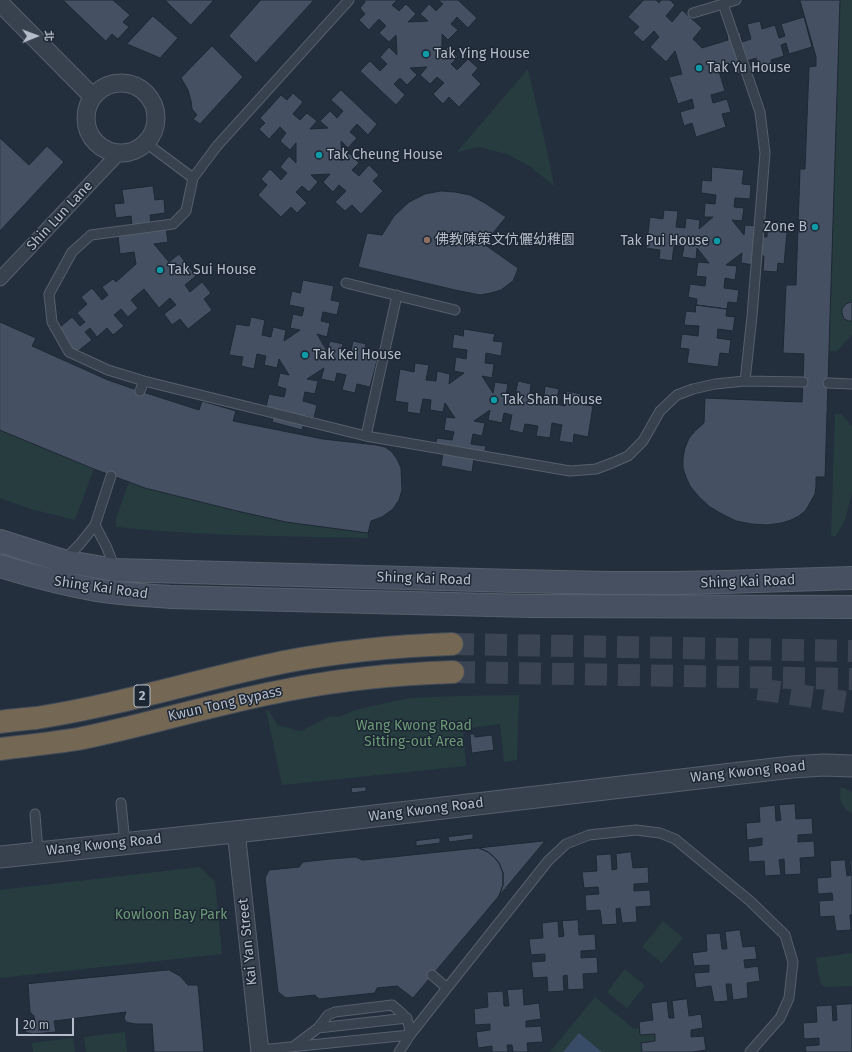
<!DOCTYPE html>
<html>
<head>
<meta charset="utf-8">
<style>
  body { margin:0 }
  #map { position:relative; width:852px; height:1052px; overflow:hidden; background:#242f3e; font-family:"Fira Sans","Noto Sans TC",sans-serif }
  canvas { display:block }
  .north { position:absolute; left:16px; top:16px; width:40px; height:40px; -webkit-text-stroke:3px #1d2633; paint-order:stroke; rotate:89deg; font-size:11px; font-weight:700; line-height:16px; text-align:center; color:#b4bcc9 }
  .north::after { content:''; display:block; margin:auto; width:14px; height:18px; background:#b4bcc9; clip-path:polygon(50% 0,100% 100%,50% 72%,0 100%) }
  .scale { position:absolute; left:16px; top:1018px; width:58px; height:18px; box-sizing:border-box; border:2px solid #b4bcc9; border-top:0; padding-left:5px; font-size:12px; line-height:14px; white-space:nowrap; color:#b4bcc9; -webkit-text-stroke:3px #1d2633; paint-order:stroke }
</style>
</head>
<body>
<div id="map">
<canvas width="852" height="1052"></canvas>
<div class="north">北</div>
<div class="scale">20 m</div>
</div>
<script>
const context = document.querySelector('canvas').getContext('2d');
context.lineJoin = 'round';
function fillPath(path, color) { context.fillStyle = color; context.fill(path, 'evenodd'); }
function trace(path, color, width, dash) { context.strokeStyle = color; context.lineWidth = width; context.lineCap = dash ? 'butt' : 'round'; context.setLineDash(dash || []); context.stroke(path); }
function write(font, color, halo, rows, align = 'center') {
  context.font = font + ' "Fira Sans","Noto Sans TC",sans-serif'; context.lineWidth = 3; context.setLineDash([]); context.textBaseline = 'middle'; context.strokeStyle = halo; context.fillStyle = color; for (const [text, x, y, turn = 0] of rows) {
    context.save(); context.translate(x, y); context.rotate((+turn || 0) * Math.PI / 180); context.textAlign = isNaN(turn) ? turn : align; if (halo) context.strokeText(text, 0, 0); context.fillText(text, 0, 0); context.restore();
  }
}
fillPath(new Path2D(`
  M840 0H852V335L837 351H829Z
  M528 69 548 155 554 186 531 167 507 154 479 147 457 152Z
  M835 414H841L852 426V493L845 520 836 536H831Z
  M0 430 94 469 75 520 31 509 0 498Z
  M129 482 237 511 286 522 368 533V538C284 536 200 536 116 527V518Z
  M519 695 517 760 504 762 500 724 463 729 466 766 282 785 266 710 269 711 278 726 291 728 293 730 301 731 330 716 339 717 355 710 409 698 458 696Z
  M841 787 852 792V813C841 808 838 798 841 787Z
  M200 867 215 882 222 954 0 978V890Z
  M663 921 683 938 662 963 642 947Z
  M852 953V986L827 987 822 985 820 982 816 958Z
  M625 969 645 986 627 1008 607 992Z
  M595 997 634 1029 639 1028 640 1035 655 1034V1041L641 1043 642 1052H550Z
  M125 1032 127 1052H86L84 1037Z
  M73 1038 75 1052H33L32 1043Z`), '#263c3f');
fillPath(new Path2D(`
  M579 1033 602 1052H563Z`), '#394c67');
const building = new Path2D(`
  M63 0H113L130 15 123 22 129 27 118 39 112 34 106 41Z
  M165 0H214L191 25Z
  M261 0H314L256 63 229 36Z
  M363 0H397L392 5 399 11 406 4 416 14 408 22 428 21 420 14 429 4 436 11 443 4 438 0H458L477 18 468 28 457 17 451 24 458 30 448 40 442 34V53L448 47 458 57 451 64 457 70 468 59 478 68 472 75 481 84 459 107 449 97 443 104 433 94 444 83 437 77 430 84 420 75 427 67 410 68 417 75 407 85 400 78 394 84 405 95 396 105 360 71 370 61 380 71 387 64 380 57 389 47 397 55 396 35 389 42 379 33 386 26 379 19 369 30 359 20 365 14 360 8 365 2Z
  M644 0H656L659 3 661 0H670L675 5 666 16 672 22 682 10 702 28 693 39 702 48 728 40 727 36 740 32 742 42 751 39 747 24 760 21 762 29 775 25 779 38 785 36 781 24 804 17 812 47 789 54 786 43 781 45 784 56 771 60 773 68 760 72 756 58 747 61 750 70 737 74 734 63 718 68 725 91 711 95 713 103 727 99 731 112 722 114 726 127 696 137 692 123 684 126 680 112 694 108 692 99 678 104 669 77 682 74 675 51 666 62 650 47 659 37 654 31 643 42 633 33 639 27 628 17Z
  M800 0H840L825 477H816V486L815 494 806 510 799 516 791 520 782 523 767 525 752 524 736 521 722 514 710 507 699 497 690 486 686 477 683 468V458L685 448 689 438 696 430 704 423 705 398 802 402 804 354 783 353 786 285H796L800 169H805L809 67 816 66V57Z
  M153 16 178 38 160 58 127 44Z
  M212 46 243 77 200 124 193 119 197 115 192 109 191 101 188 90 181 78Z
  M341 90 377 124 368 135 357 124 350 132 357 138 348 148 341 141 342 161 349 153 359 163 352 170 359 176 369 165 379 175 373 181 383 191 361 214 352 205 345 211 335 202 346 191 339 185 333 192 323 182 330 174 311 175 318 182 309 192 302 186 296 192 307 203 297 213 291 207 281 217 258 195 267 185 261 179 270 169 281 180 287 173 280 167 289 156 296 163V143L290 150 280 141 286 133 280 127 269 139 259 129 265 123 260 118 281 95 287 100 293 93 303 102 293 114 300 120 307 113 317 121 310 129 328 128 320 121 330 111 337 118 343 111 331 100Z
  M0 138 29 165 47 146 64 162 0 231Z
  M712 167 744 170 742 184 751 185 750 199 735 198 734 207 744 208 742 221 732 220 744 235 745 225 759 226 758 236 767 237 768 221 782 222 781 232H787L784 264 778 263 777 272 763 271 764 256 755 255 754 265 741 263 742 253 726 265 737 266 735 280 725 278 724 288 739 290 737 303 728 302 727 309 696 305 697 299 688 297 690 284 705 286 706 277 696 276 698 262 709 263 697 248 696 259 682 257 684 247 674 246 672 261 659 259 660 250 646 248 650 217 663 219 664 210 678 211 676 227 685 228 686 218 700 220 699 229 713 217H704L705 203 715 204 716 195 701 193 702 180 711 181Z
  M153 186 155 200 164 199 165 213 150 215 151 223 165 221 168 242 154 244 169 262 179 254 196 276 185 285 190 292 202 282 211 293 204 299 212 310 188 329 180 319 172 325 164 314 176 305 170 298 159 308 144 289 131 300 138 308 128 317 121 309 114 315 124 326 113 335 107 328 97 337 90 328 85 332 92 340 73 355 54 332 72 317 80 326 85 322 77 313 87 304 81 297 92 288 102 300 108 295 102 287 113 279 116 282 136 264 134 252 120 254 117 227 132 225 131 216 116 218 114 204 124 203 122 190Z
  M441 191 455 192 470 195 485 203 506 217 484 244 518 268 516 274 513 281 501 290 491 293 480 295 455 290 358 267 367 233 382 235 394 216 409 202 425 194Z
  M303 280 334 286 331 300 340 302 337 315 323 312 321 321 330 323 327 337 317 334 327 351 330 341 343 344 340 353 350 356 353 341 366 344 364 353 378 357 370 387 357 384 355 393 342 390 346 375 337 373 335 382 321 379 324 368 307 379 318 381 315 394 305 392 303 401 317 405 314 418 306 416 302 430 272 422 275 409 266 407 269 394 284 397 286 389 277 386 280 373 289 375 279 359 277 368 264 365 266 356 257 354 254 369 241 366 243 357 229 355 236 324 249 326 251 317 265 320 262 335 271 337 273 327 286 330 284 341 300 330 290 328 293 314 302 316 304 308 289 305 292 291 300 293Z
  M852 302V321H849L844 319 842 313V309L846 304Z
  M696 305 727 309 726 316 735 317 733 331 718 329 717 338 731 340 729 354 720 353 718 367 687 363 689 349 680 348 682 334 698 336 699 326 684 325 686 311 695 312Z
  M0 322 36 338 32 346 108 380 140 391 199 410 202 401 236 411 233 421 323 439 376 445 385 447 392 452 397 459 401 468 402 490 399 500 393 509 382 517 371 521 368 533 286 522 237 511 145 488 94 469 2 431 0 430Z
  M464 329 495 334 493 341 503 342 501 356 486 353 485 363 494 364 492 378 482 376 493 393 495 382 508 384 506 394 515 396 518 381 531 384 530 393 544 396 545 386 559 389 556 404 565 406 567 391 581 394 580 404 593 406 588 437 574 434 573 443 559 441 562 425 552 423 550 438 536 436 538 426 525 424 523 433 509 430 512 415 504 413 502 423 488 420 490 410 474 421 485 423 482 436 473 434 471 444 486 446 483 460 474 458 472 472 441 466 443 453 434 451 437 438 452 440 454 432 444 430 446 417 455 418 445 403 443 412 430 410 431 400 423 399 420 414 407 412 408 403 395 401 400 369 414 372 415 363 429 365 426 380 436 381 437 371 450 374 449 384 464 373 454 371 456 357 466 359 467 350 452 348 454 334 463 336Z
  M470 734H474L475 737 492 735 494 750 472 753Z
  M366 787V791L352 793 351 788Z
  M795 804 796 819 812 818 813 834 798 835V842L814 841 815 857 800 858 801 874 785 875 784 859 779 860 781 875 765 876 764 861 749 862 748 847 762 845V838L747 840 746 823 760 822 759 807 775 805 776 821 781 820 779 805Z
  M473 834V839L449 842 448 837Z
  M440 838V843L416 846V841Z
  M545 841 499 896 503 885V873L499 863 494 857 488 852 479 848Z
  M479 848 488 852 494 857 499 863 503 873V885L499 896 413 998 397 986 377 988 375 993 319 999 315 995 286 998 278 992 265 878 269 870 299 867 303 862 330 859 356 857 362 860Z
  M631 852 633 868 648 867 649 883 634 884V891L650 890 651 906 636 907 637 922 622 923 620 908 616 909 617 924 602 925 600 910 586 911 585 895 599 894 598 887 584 888 582 872 597 871 596 855 611 854 612 870 617 869 616 854Z
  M845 860 847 876 851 875 850 860H852V914L850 915 851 930 836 931 834 916 820 917 819 901 833 900 832 893 818 894 817 878 831 877 830 861Z
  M578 920 579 935 595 934 596 950 581 951V958L597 957 598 973 583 974 584 989 568 990 567 975 563 976 564 991 548 992 547 977 533 978 531 962 545 961V954L531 955 529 939 543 938 542 923 558 921 559 937 564 936 562 921Z
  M740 930 743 947 755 946 757 959 744 960 745 968 758 966 760 981 747 983 748 998 733 1000 731 984H726L728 1001 714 1002 711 986 696 988 694 973 709 972V965L694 966 692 953 707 951 706 934 720 933 722 949H727L725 932Z
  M169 970 180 976 188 985H198L204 1052H154L152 1024H135L126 1022 124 1018 126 1012 54 1021 56 1032 33 1034 25 1032 27 1026 35 1022 34 1016 30 1012 28 984Z
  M523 989 524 1005 539 1003 541 1019 526 1021V1027L541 1026 543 1042 527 1043 528 1052H513L512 1045H507L508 1052H492V1046L478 1048 476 1032 490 1030V1024L475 1025 474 1009 488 1007 487 992 503 991 504 1006H509L507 990Z
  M687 999 689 1016 701 1014 703 1028 691 1030V1037L704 1036 706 1050 693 1052H642L641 1043 655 1041V1034L640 1035 639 1022 653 1020 651 1003 667 1001 669 1018H674L672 1001Z
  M852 1004V1052H806L805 1046 819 1045V1038L804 1039 803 1023 817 1022 816 1006 832 1005 833 1021 837 1020 836 1005Z`);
fillPath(building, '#455162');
trace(building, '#1f2835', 1);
trace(new Path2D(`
  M452 644 852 651
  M453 672 852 679
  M758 689 852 703`), '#3a4453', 22, [22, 11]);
const service = new Path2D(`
  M723 4 760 112 765 153 752 316 745 381
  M693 13 736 0
  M146 143 193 178 217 146 349 0
  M193 178 186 211 173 224 91 235 72 252 49 294 52 322 69 352 108 370 144 381 366 436 570 471 596 469 612 463 628 456 643 441 660 411 677 395 693 389 715 384 745 381 803 382
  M346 283 455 310
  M828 383 852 384
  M140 391 144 381
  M366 436 397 295
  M95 525 107 548 115 569
  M64 560 80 544 95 525 111 476
  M121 803 125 843
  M35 814 38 852
  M447 988 548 861 566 844 589 835 636 830 660 833 675 839 750 901 785 935 793 962 789 998 780 1018 750 1052
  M318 1028 407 1018
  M293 1047 318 1028 328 1015 335 1012 392 1005C405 1016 409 1017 410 1035
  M260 1050 410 1035
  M399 1052 410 1035 447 988 432 975`);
const pedestrian = new Path2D(`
  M0 279 119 153`);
const minor = new Path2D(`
  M0 3 93 97
  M86 118a35 35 0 1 1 70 0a35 35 0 1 1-70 0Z
  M236 831 260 1052`);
const tertiary = new Path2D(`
  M0 857 281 827 792 767 824 765 852 766`);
const secondary = new Path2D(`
  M0 541 63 561 115 570 515 581 608 583H674L726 582 852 578
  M0 566C32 576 63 584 96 590 120 594 145 595 170 597L531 606 852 607`);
const motorway = new Path2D(`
  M0 722C12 720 24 719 36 718 120 705 201 679 284 662 341 651 395 646 452 644
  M0 749C26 746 52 743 78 739 148 725 217 703 287 690 342 679 397 674 453 672`);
trace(service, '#565f6c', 11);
trace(pedestrian, '#565f6c', 15);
trace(minor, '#565f6c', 19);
trace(tertiary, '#565f6c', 23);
trace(secondary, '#565f6c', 24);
trace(motorway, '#434c59', 24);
trace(service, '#38414e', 9);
trace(pedestrian, '#38414e', 13);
trace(minor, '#38414e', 17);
trace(tertiary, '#38414e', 21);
trace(secondary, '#465061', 22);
trace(motorway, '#746855', 22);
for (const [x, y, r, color] of [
  [426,54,4,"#0f9aa8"],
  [699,68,4,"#0f9aa8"],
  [319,155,4,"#0f9aa8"],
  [815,227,4,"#0f9aa8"],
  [427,240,4,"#8d6e63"],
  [717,241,4,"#0f9aa8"],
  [160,270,4,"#0f9aa8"],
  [305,355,4,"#0f9aa8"],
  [494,400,4,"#0f9aa8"]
]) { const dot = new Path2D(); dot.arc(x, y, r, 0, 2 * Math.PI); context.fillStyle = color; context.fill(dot); trace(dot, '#1d2633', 1.5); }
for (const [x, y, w] of [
  [142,696,16]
]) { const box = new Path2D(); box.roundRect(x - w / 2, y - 11, w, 22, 3); context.fillStyle = '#1d2633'; context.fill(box); trace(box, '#b4bcc9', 1); }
write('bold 13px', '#b4bcc9', null, [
  ["2",142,696]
]);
write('14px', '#b4bcc9', '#1d2633', [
  ["Tak Ying House",434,54],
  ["Tak Yu House",707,68],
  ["Tak Cheung House",327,155],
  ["Zone B",807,227,"right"],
  ["佛教陳策文伉儷幼稚園",435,240],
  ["Tak Pui House",709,241,"right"],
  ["Tak Sui House",168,270],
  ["Tak Kei House",313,355],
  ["Tak Shan House",502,400]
], 'left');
write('14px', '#b4bcc9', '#1d2633', [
  ["Shin Lun Lane",60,216,-47],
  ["Shing Kai Road",424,579,2],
  ["Shing Kai Road",748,582,-2],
  ["Shing Kai Road",101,588,8],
  ["Kwun Tong Bypass",225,704,-13],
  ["Wang Kwong Road",748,772,-6],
  ["Wang Kwong Road",426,810,-7],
  ["Wang Kwong Road",104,845,-6],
  ["Kai Yan Street",248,942,-96]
]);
write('14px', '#6b9a76', '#1d2633', [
  ["Wang Kwong Road",414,726],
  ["Sitting-out Area",414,742],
  ["Kowloon Bay Park",171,915]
]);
</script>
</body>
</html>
